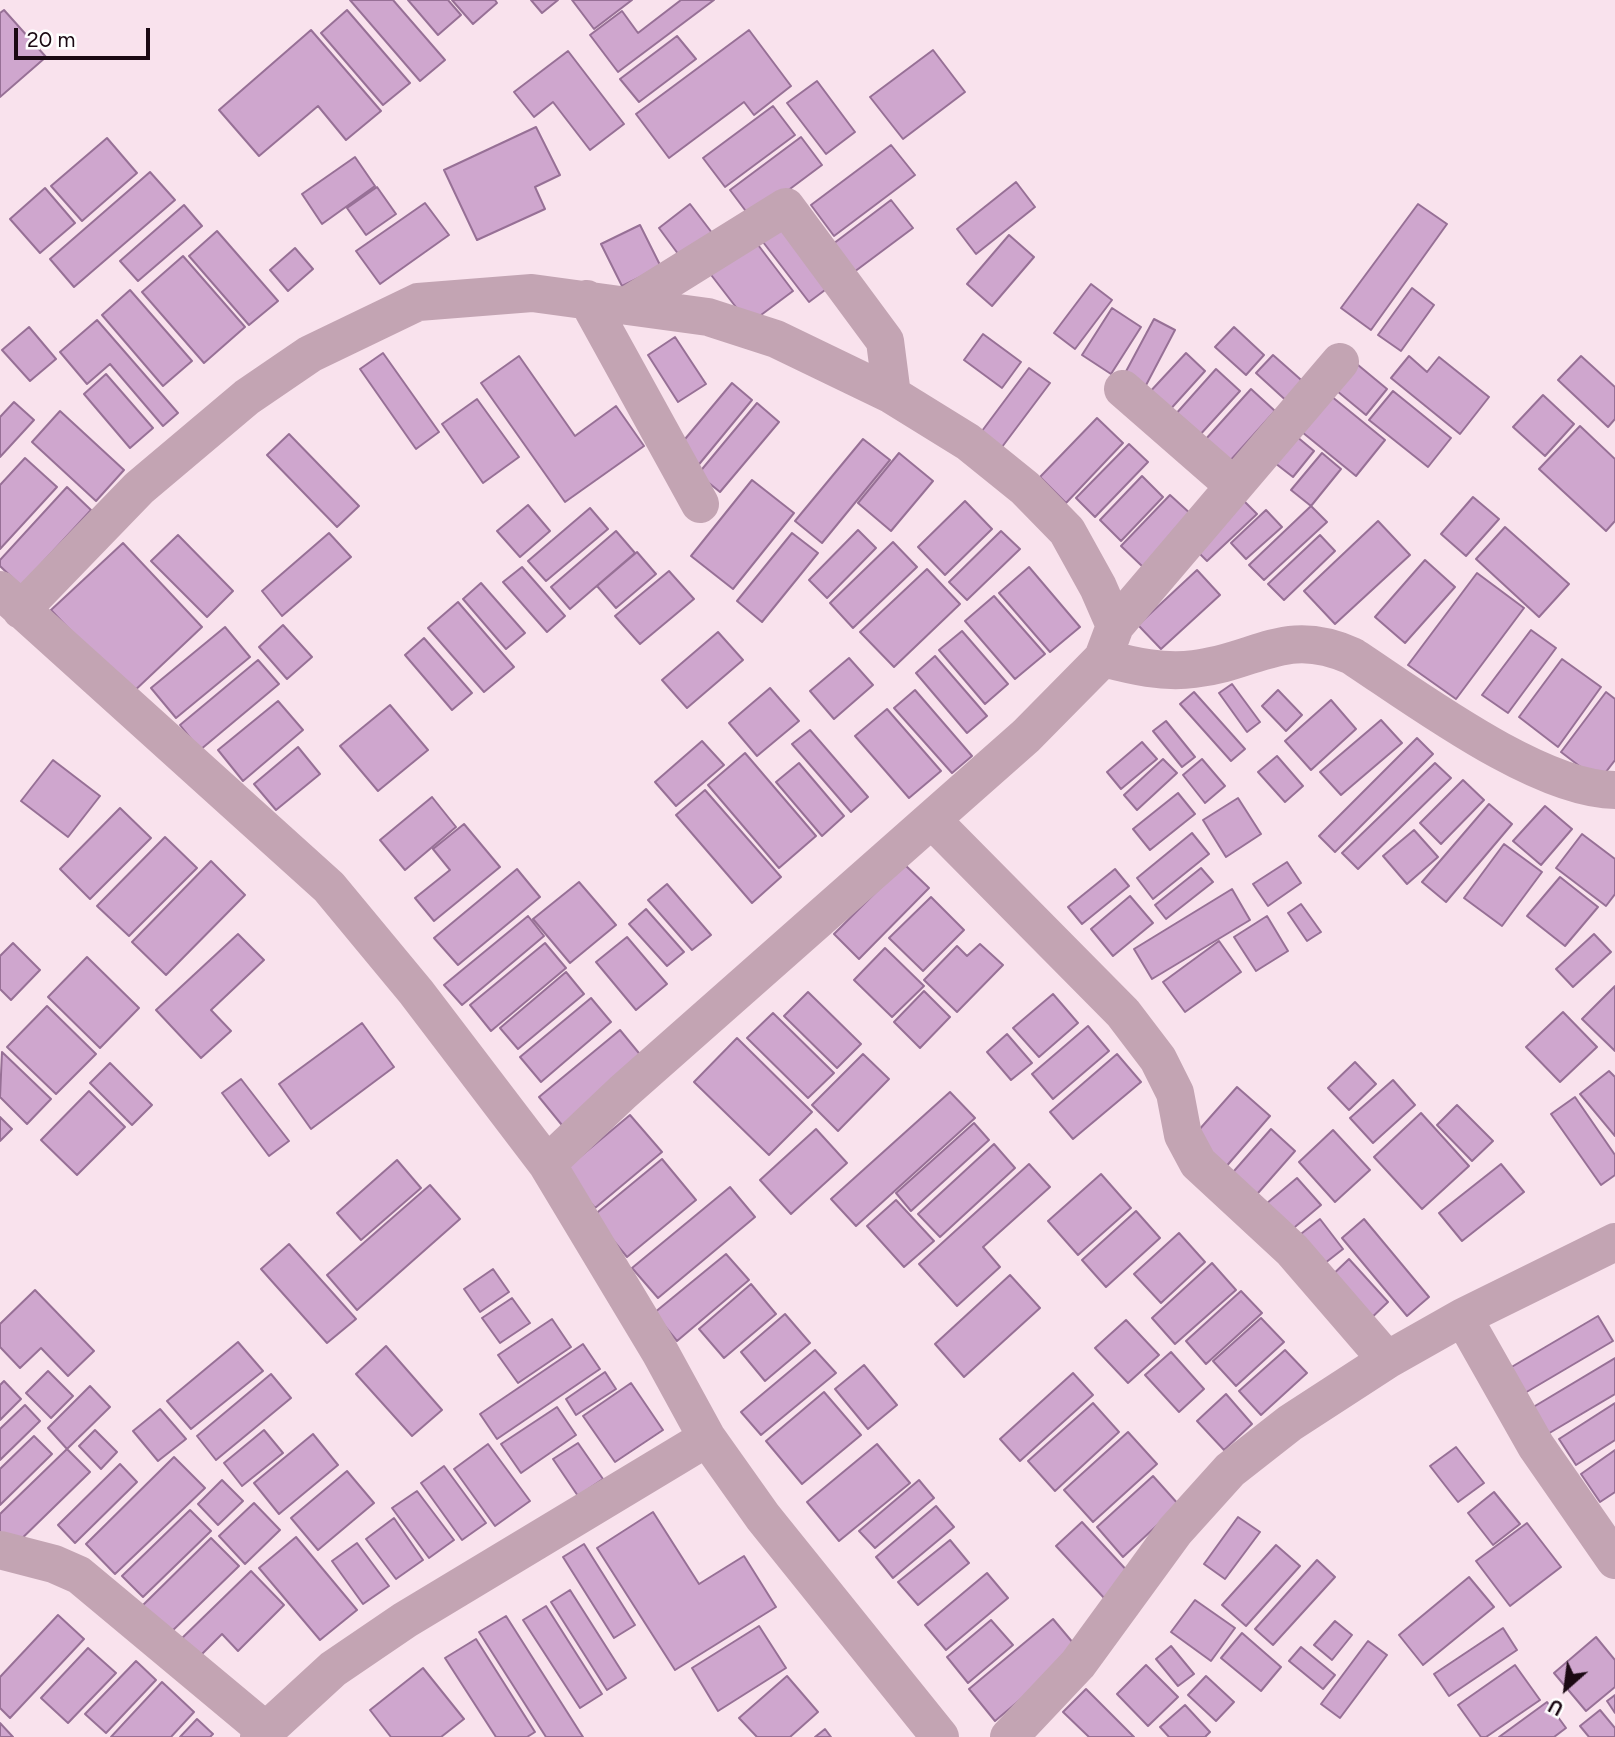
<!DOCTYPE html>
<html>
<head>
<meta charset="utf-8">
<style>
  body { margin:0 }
  #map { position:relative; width:1615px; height:1737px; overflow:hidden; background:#f9e2ed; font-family:Figtree,sans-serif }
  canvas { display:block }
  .north { position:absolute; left:1531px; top:1653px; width:70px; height:70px; -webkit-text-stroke:5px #fff; paint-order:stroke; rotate:208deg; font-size:19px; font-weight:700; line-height:28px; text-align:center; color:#1b0913 }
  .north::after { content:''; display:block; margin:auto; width:24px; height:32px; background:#1b0913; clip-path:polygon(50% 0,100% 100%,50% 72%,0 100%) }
  .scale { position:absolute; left:14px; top:28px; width:136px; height:32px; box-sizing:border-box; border:4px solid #1b0913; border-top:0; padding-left:9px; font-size:21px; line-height:24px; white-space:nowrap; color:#1b0913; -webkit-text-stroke:5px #fff; paint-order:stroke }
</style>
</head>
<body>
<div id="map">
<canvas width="1615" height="1737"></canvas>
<div class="north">U</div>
<div class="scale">20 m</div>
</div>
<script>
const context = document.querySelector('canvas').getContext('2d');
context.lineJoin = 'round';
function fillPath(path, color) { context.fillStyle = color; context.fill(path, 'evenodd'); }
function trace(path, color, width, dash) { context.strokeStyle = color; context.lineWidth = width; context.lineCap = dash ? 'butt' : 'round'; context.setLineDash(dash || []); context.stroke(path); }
const building = new Path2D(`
  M350 0H393L445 60 420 81Z
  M408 0H448L461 15 438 35Z
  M452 0H495L497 3 473 24Z
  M531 0H558L542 13Z
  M572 0H632L594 29Z
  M681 0H714L618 72 590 35 622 11 638 33Z
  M4 10 46 57 0 97V13Z
  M347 10 410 83 383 105 321 33Z
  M311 30 381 111 346 140 318 106 259 156 219 110Z
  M749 30 791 86 754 115 744 102 669 158 636 114Z
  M677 36 696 59 639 102 620 79Z
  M933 50 965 92 903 139 870 97Z
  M568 51 624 124 590 150 553 102 534 117 514 92Z
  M817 81 855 132 826 154 787 103Z
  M773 106 795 135 725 187 703 158Z
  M536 127 560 175 535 187 545 209 477 240 444 170Z
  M801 137 822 165 751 218 730 190Z
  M107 138 137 173 82 221 51 186Z
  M891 145 915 175 834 236 811 205Z
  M355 157 375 186 322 224 302 194Z
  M150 172 175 200 74 287 50 259Z
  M1016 182 1035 207 976 254 957 229Z
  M377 187 396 214 366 235 347 208Z
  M45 188 75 223 40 253 10 219Z
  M891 200 913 228 846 278 825 250Z
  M425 203 449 235 380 284 356 251Z
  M690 204 719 242 687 266 659 228Z
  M1418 204 1447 224 1371 330 1341 308Z
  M184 205 202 226 138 281 120 261Z
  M787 223 833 284 809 302 763 242Z
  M640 225 661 267 622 286 601 244Z
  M217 231 278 301 249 325 189 256Z
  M749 233 793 291 749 324 705 267Z
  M1009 235 1034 257 992 306 967 284Z
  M295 248 313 269 288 291 270 270Z
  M183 256 245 327 204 363 142 292Z
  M1091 284 1112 300 1075 349 1054 333Z
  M1412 288 1434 305 1401 351 1378 335Z
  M130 290 192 361 163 386 102 315Z
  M1112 308 1141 327 1111 374 1082 355Z
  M1154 319 1175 330 1144 389 1123 377Z
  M97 320 178 413 163 426 110 364 87 384 60 352Z
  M29 327 56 359 30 381 2 350Z
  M1234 327 1264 355 1246 375 1215 347Z
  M983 334 1021 362 1002 388 964 360Z
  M675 337 706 384 678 402 648 355Z
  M383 353 439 432 416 449 360 369Z
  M1186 353 1205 371 1167 413 1147 395Z
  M1273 355 1308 386 1291 405 1256 373Z
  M519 356 575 436 616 406 644 446 565 502 481 383Z
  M1409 356 1427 372 1439 357 1489 397 1460 434 1391 378Z
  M1581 356 1615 387V419L1608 427 1558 380Z
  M1352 360 1387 389 1366 415 1331 386Z
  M1029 368 1050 383 999 451 979 435Z
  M1216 369 1240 391 1198 437 1174 416Z
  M106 374 153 428 130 448 84 394Z
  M732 383 752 400 696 468 675 451Z
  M1251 389 1275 411 1229 462 1205 440Z
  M1393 391 1451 438 1428 467 1369 420Z
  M1543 395 1574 424 1545 456 1513 427Z
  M1331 396 1385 440 1356 476 1302 432Z
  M477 399 519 457 483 483 442 424Z
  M14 402 34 420 0 457V417Z
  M757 403 779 422 720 492 698 474Z
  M60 411 124 470 96 501 32 442Z
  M1097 418 1123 443 1066 503 1040 477Z
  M1580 426 1615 459V521L1606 531 1539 469Z
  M289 434 359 506 337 527 267 455Z
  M1296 436 1314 451 1293 477 1275 463Z
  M863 439 890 460 822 543 795 521Z
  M1129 444 1148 462 1095 517 1076 498Z
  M899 453 933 481 891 531 858 503Z
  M1322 453 1341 469 1311 506 1291 490Z
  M25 458 57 487 0 549V485Z
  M1142 476 1163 497 1121 541 1100 520Z
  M752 480 794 513 733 589 691 556Z
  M67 487 91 510 21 586 0 566V560Z
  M1170 495 1193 516 1143 567 1121 546Z
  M1473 497 1499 519 1466 556 1441 534Z
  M1242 499 1257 514 1207 561 1192 546Z
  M965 501 992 529 945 575 918 547Z
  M528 505 550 531 520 557 497 531Z
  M1311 506 1327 522 1264 580 1249 565Z
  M590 508 608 529 546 581 528 561Z
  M1266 510 1282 527 1246 559 1231 543Z
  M1378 521 1410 555 1335 624 1304 591Z
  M1505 527 1569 584 1539 617 1476 559Z
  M858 530 876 548 827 598 809 580Z
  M616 531 635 553 570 609 551 587Z
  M1001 531 1020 549 967 600 949 582Z
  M329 533 351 557 282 616 262 591Z
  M792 533 818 553 762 622 737 601Z
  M178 535 233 591 207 617 151 561Z
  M1320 535 1335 551 1284 600 1268 584Z
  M893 542 917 567 853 628 830 603Z
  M123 543 202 627 131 694 51 610Z
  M637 552 656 574 616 608 597 586Z
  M1425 560 1455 587 1405 643 1375 617Z
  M522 567 565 616 547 632 503 582Z
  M1029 567 1080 627 1050 652 999 593Z
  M927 569 960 604 894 667 860 632Z
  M1197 570 1220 595 1161 649 1138 625Z
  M669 571 694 599 640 644 615 616Z
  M1477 573 1524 608 1456 699 1408 665Z
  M481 583 525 633 506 649 463 599Z
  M994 596 1045 654 1015 679 965 621Z
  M458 602 514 667 484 692 428 628Z
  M283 625 312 657 287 679 259 647Z
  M225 627 250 657 176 718 151 688Z
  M1531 630 1556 648 1508 713 1482 695Z
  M962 631 1008 684 985 704 939 650Z
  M718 632 743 660 687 708 662 680Z
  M424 638 472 693 452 710 405 655Z
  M935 656 987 716 967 733 916 673Z
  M849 658 873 685 834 719 810 691Z
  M1562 659 1601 687 1558 747 1519 717Z
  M258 660 279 684 200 750 180 725Z
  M1232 684 1260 722 1247 732 1219 693Z
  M770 688 799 721 757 756 729 723Z
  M915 690 972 756 952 773 894 708Z
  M1278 690 1302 715 1286 731 1262 706Z
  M1194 692 1245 749 1231 761 1180 704Z
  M1606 692 1615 699V760L1599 781 1561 752Z
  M1331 700 1356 729 1311 770 1285 741Z
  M278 701 303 730 243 781 218 750Z
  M390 705 428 750 378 791 340 746Z
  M887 709 941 771 909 798 855 736Z
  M1381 720 1402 743 1341 795 1320 772Z
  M1166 721 1195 757 1182 767 1153 731Z
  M810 730 868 797 851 812 792 744Z
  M1417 738 1433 754 1335 852 1319 836Z
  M702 741 724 765 676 806 655 782Z
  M1142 742 1157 759 1121 789 1107 772Z
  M298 747 320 774 276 810 254 784Z
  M745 753 816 836 779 868 708 785Z
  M1277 756 1303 786 1285 802 1258 772Z
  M1163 759 1177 773 1137 810 1124 795Z
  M1202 759 1225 786 1205 803 1183 775Z
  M53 760 100 796 68 837 21 801Z
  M799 763 844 816 822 836 776 782Z
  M1435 763 1451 778 1358 869 1342 853Z
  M1463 780 1484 800 1441 844 1420 823Z
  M705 790 781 877 752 903 676 815Z
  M1178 793 1195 814 1150 850 1133 829Z
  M432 797 456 827 405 870 380 840Z
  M1238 798 1261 834 1226 857 1203 820Z
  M1489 804 1512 824 1446 902 1422 882Z
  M1545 806 1572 829 1541 865 1513 841Z
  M120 808 151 838 90 899 60 869Z
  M464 824 500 867 434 921 415 898 450 870 433 849Z
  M1414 830 1438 857 1407 884 1383 856Z
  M1192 833 1209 854 1153 899 1137 878Z
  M1582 834 1615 859V894L1606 906 1556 868Z
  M165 837 197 868 129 936 97 906Z
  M1504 844 1542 872 1502 926 1464 898Z
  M211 861 245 895 166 975 132 942Z
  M1287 862 1301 883 1268 906 1253 884Z
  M904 864 929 888 859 959 834 934Z
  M1201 868 1213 882 1166 919 1155 905Z
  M517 869 540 897 458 965 434 938Z
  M1115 869 1129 886 1082 924 1068 907Z
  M1560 877 1598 907 1565 946 1527 916Z
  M579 882 616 925 570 963 533 919Z
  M667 884 711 935 692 950 648 900Z
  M1232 889 1250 920 1152 979 1134 949Z
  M1130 896 1153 923 1113 956 1091 929Z
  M931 897 964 930 923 971 889 938Z
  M1301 904 1321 932 1307 941 1288 913Z
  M646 909 684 952 667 966 629 924Z
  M528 916 544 936 462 1005 444 985Z
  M1267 916 1288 951 1256 971 1234 937Z
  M238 934 264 960 211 1010 231 1031 201 1058 156 1010Z
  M1594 934 1611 952 1573 987 1556 969Z
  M627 937 667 984 636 1010 596 962Z
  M1219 941 1241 972 1185 1012 1163 982Z
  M13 943 40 970 11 1000 0 989V956Z
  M545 943 566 968 491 1031 470 1005Z
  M980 944 1003 965 957 1012 924 980 957 946 967 956Z
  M885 948 924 986 892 1017 854 980Z
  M87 957 139 1008 100 1048 48 997Z
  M566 972 584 994 518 1049 500 1028Z
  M1615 986V1051L1582 1019Z
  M924 991 950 1017 920 1048 894 1022Z
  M808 992 861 1044 837 1068 784 1016Z
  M1053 994 1078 1023 1039 1057 1013 1028Z
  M591 998 611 1022 541 1082 520 1057Z
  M47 1006 96 1054 56 1094 7 1047Z
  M1563 1012 1597 1047 1560 1082 1526 1047Z
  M773 1013 834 1073 808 1098 747 1038Z
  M362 1023 394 1067 311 1129 279 1084Z
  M1088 1026 1109 1051 1053 1099 1032 1074Z
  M620 1030 647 1063 566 1130 539 1097Z
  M1007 1034 1032 1063 1011 1080 987 1052Z
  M737 1038 812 1112 769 1155 694 1082Z
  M2 1052 51 1099 27 1124 0 1097Z
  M863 1054 889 1079 838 1131 812 1105Z
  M1117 1054 1141 1082 1073 1139 1050 1112Z
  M1355 1062 1376 1084 1349 1110 1328 1088Z
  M110 1063 152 1105 132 1125 90 1083Z
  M1609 1071 1615 1077V1136L1580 1094Z
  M241 1079 289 1141 269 1156 222 1093Z
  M1393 1080 1415 1105 1373 1143 1350 1118Z
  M1237 1087 1270 1116 1224 1169 1190 1140Z
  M89 1091 125 1127 77 1175 41 1140Z
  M950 1092 975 1118 856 1226 831 1199Z
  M1575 1097 1615 1155V1175L1601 1185 1551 1114Z
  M1457 1105 1493 1141 1472 1161 1437 1125Z
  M1421 1113 1469 1166 1422 1209 1374 1157Z
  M630 1115 662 1152 595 1208 563 1171Z
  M0 1117 12 1129 0 1141Z
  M974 1123 989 1140 911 1211 896 1193Z
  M816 1129 847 1163 791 1214 760 1180Z
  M1271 1129 1295 1151 1251 1201 1227 1179Z
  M1333 1130 1370 1170 1335 1202 1299 1162Z
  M994 1144 1015 1168 940 1237 918 1214Z
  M662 1159 696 1200 627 1257 593 1216Z
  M397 1160 421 1188 361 1240 337 1213Z
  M1029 1164 1050 1187 983 1247 1000 1267 957 1306 919 1264Z
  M1501 1164 1524 1192 1462 1241 1439 1213Z
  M1101 1174 1131 1208 1078 1255 1048 1221Z
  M1297 1178 1321 1205 1283 1237 1260 1209Z
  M430 1185 460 1219 357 1310 327 1275Z
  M730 1187 755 1217 658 1298 632 1268Z
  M896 1200 934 1241 904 1267 867 1226Z
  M1136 1211 1160 1238 1106 1287 1082 1260Z
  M1320 1219 1343 1249 1320 1267 1297 1237Z
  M1364 1219 1429 1297 1407 1316 1342 1238Z
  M1179 1233 1205 1262 1161 1303 1134 1274Z
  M289 1244 356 1319 327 1343 261 1269Z
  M726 1254 749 1280 677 1341 654 1313Z
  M1349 1259 1388 1302 1365 1324 1325 1282Z
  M1212 1263 1236 1290 1175 1344 1152 1318Z
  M493 1269 509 1292 480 1312 464 1289Z
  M1010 1275 1040 1308 964 1377 935 1344Z
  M751 1284 776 1314 724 1358 699 1329Z
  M35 1290 94 1351 68 1376 41 1348 20 1368 0 1347V1324Z
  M1241 1291 1262 1313 1206 1364 1186 1341Z
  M512 1298 530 1323 500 1343 482 1318Z
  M785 1314 810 1343 765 1381 741 1352Z
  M1598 1316 1613 1341 1513 1400 1498 1375Z
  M1261 1318 1284 1342 1236 1386 1213 1361Z
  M552 1319 571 1347 518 1383 498 1355Z
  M1126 1320 1159 1355 1128 1383 1095 1348Z
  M238 1342 263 1371 191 1429 167 1401Z
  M583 1344 600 1369 497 1439 480 1414Z
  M386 1346 442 1410 412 1436 356 1374Z
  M815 1350 836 1373 761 1435 741 1412Z
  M1285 1350 1307 1373 1261 1415 1239 1391Z
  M1171 1352 1204 1389 1179 1412 1145 1375Z
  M1615 1358V1394L1541 1438 1525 1412Z
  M864 1365 897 1405 868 1429 835 1389Z
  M48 1371 73 1396 51 1418 26 1393Z
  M605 1372 616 1389 576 1415 566 1399Z
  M1073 1373 1093 1395 1020 1461 1000 1439Z
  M271 1374 291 1398 216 1460 197 1436Z
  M4 1381 21 1399 0 1420V1385Z
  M631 1383 663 1430 615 1462 583 1416Z
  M90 1386 110 1407 67 1449 48 1428Z
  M824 1392 861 1435 802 1484 766 1441Z
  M1226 1394 1252 1424 1224 1450 1197 1421Z
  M1093 1403 1119 1432 1055 1491 1028 1461Z
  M1615 1403V1440L1576 1465 1559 1439Z
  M25 1405 40 1421 0 1460V1429Z
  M557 1407 576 1435 521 1473 501 1444Z
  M160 1409 186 1439 158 1461 133 1431Z
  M95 1430 117 1452 101 1469 79 1446Z
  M264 1430 283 1453 242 1486 224 1463Z
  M1128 1432 1157 1464 1093 1522 1064 1490Z
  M313 1434 338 1465 279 1514 254 1483Z
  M34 1436 52 1454 0 1505V1469Z
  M578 1443 603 1479 578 1496 553 1459Z
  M488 1444 530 1501 495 1526 454 1469Z
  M877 1444 910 1483 839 1541 807 1502Z
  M1456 1447 1484 1483 1458 1502 1430 1466Z
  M67 1449 90 1472 11 1549 0 1538V1514Z
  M1615 1450V1492L1600 1502 1581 1474Z
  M174 1457 205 1488 115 1574 86 1544Z
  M120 1464 137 1482 75 1543 58 1525Z
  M444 1466 486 1523 462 1540 421 1483Z
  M347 1471 374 1503 318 1550 291 1518Z
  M1153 1476 1179 1505 1123 1557 1097 1527Z
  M222 1480 243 1501 218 1525 198 1504Z
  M919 1480 934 1498 875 1548 859 1531Z
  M417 1491 454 1540 429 1558 392 1508Z
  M1494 1492 1520 1524 1493 1545 1468 1513Z
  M254 1503 280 1530 245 1564 219 1536Z
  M936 1506 954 1527 893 1578 876 1557Z
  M190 1510 211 1531 143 1597 122 1576Z
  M653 1512 699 1584 744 1556 776 1607 675 1670 597 1548Z
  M1238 1517 1260 1532 1225 1579 1204 1564Z
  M394 1518 423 1560 396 1579 366 1539Z
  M1082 1522 1131 1575 1105 1599 1056 1546Z
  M1527 1523 1561 1567 1510 1606 1476 1561Z
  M296 1537 357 1610 320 1640 259 1568Z
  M211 1538 239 1566 168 1635 141 1607Z
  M950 1540 969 1563 918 1605 898 1582Z
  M357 1543 389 1586 363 1604 332 1561Z
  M584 1544 635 1625 614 1638 563 1557Z
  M1276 1545 1300 1566 1246 1626 1222 1605Z
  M1317 1560 1335 1577 1273 1645 1255 1629Z
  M251 1571 284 1605 238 1651 222 1634 196 1660 178 1642Z
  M987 1573 1008 1598 946 1650 925 1625Z
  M1469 1577 1494 1607 1423 1665 1399 1635Z
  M570 1590 626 1678 607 1690 551 1602Z
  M1195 1600 1235 1628 1211 1661 1171 1632Z
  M546 1606 602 1694 580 1708 523 1620Z
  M58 1615 84 1639 10 1718 0 1708V1677Z
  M506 1616 583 1737H546L479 1632Z
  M1053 1619 1079 1650 995 1721 969 1689Z
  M991 1620 1013 1645 968 1683 947 1657Z
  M1335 1621 1352 1635 1332 1660 1314 1645Z
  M759 1626 786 1668 718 1711 692 1668Z
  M1503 1628 1517 1650 1449 1696 1434 1674Z
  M1242 1633 1281 1667 1261 1691 1221 1658Z
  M1596 1637 1615 1660V1687L1586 1711 1554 1673Z
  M476 1639 535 1732 527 1737H496L445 1658Z
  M1368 1641 1387 1655 1340 1718 1321 1704Z
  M1171 1646 1194 1674 1178 1686 1156 1659Z
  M1301 1647 1335 1675 1323 1689 1289 1661Z
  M88 1648 116 1673 68 1723 41 1698Z
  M136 1661 156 1680 106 1733 85 1714Z
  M1146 1665 1178 1697 1148 1726 1117 1694Z
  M1515 1665 1540 1700 1486 1737H1481L1458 1705Z
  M423 1668 464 1719 441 1737H391L370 1710Z
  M787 1676 818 1712 790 1737H757L739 1718Z
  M1206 1676 1234 1702 1216 1721 1188 1695Z
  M162 1682 194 1712 171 1737H111Z
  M1086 1689 1134 1737H1089L1063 1712Z
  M1615 1695V1713L1607 1701Z
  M1547 1702 1566 1728 1554 1737H1499Z
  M1185 1705 1210 1732 1205 1737H1169L1160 1727Z
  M1600 1710 1615 1728V1737H1589L1580 1726Z
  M197 1719 213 1734 210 1737H180Z
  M0 1723 13 1737H0Z
  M825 1729 831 1737H815Z`);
fillPath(building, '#cfa6ce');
trace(building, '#977096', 2);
trace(new Path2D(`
  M587 299 700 504
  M630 304 786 207 885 341 892 395
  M1123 389 1233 485
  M0 590 329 887 416 992 547 1164 660 1352 707 1438 763 1517 940 1737
  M21 610 139 488 247 397 310 354 418 302 532 293 708 317 776 339 892 395 968 442 1025 488 1067 531 1098 587 1115 626 1103 658 1026 736 623 1092 547 1164
  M1115 626 1340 362
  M1103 658C1133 666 1163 673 1194 669 1257 662 1285 626 1352 656 1416 698 1539 790 1615 790
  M932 820 1123 1013 1158 1059 1175 1093 1183 1135 1198 1163 1292 1250 1387 1360
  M1463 1317 1536 1446 1615 1560
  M0 1550 54 1564 79 1575 265 1730
  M259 1737 333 1669 405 1620 707 1438
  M1009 1737 1078 1664 1175 1531 1230 1470 1290 1423 1387 1360 1463 1317 1615 1242`), '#c3a4b3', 38);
</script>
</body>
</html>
